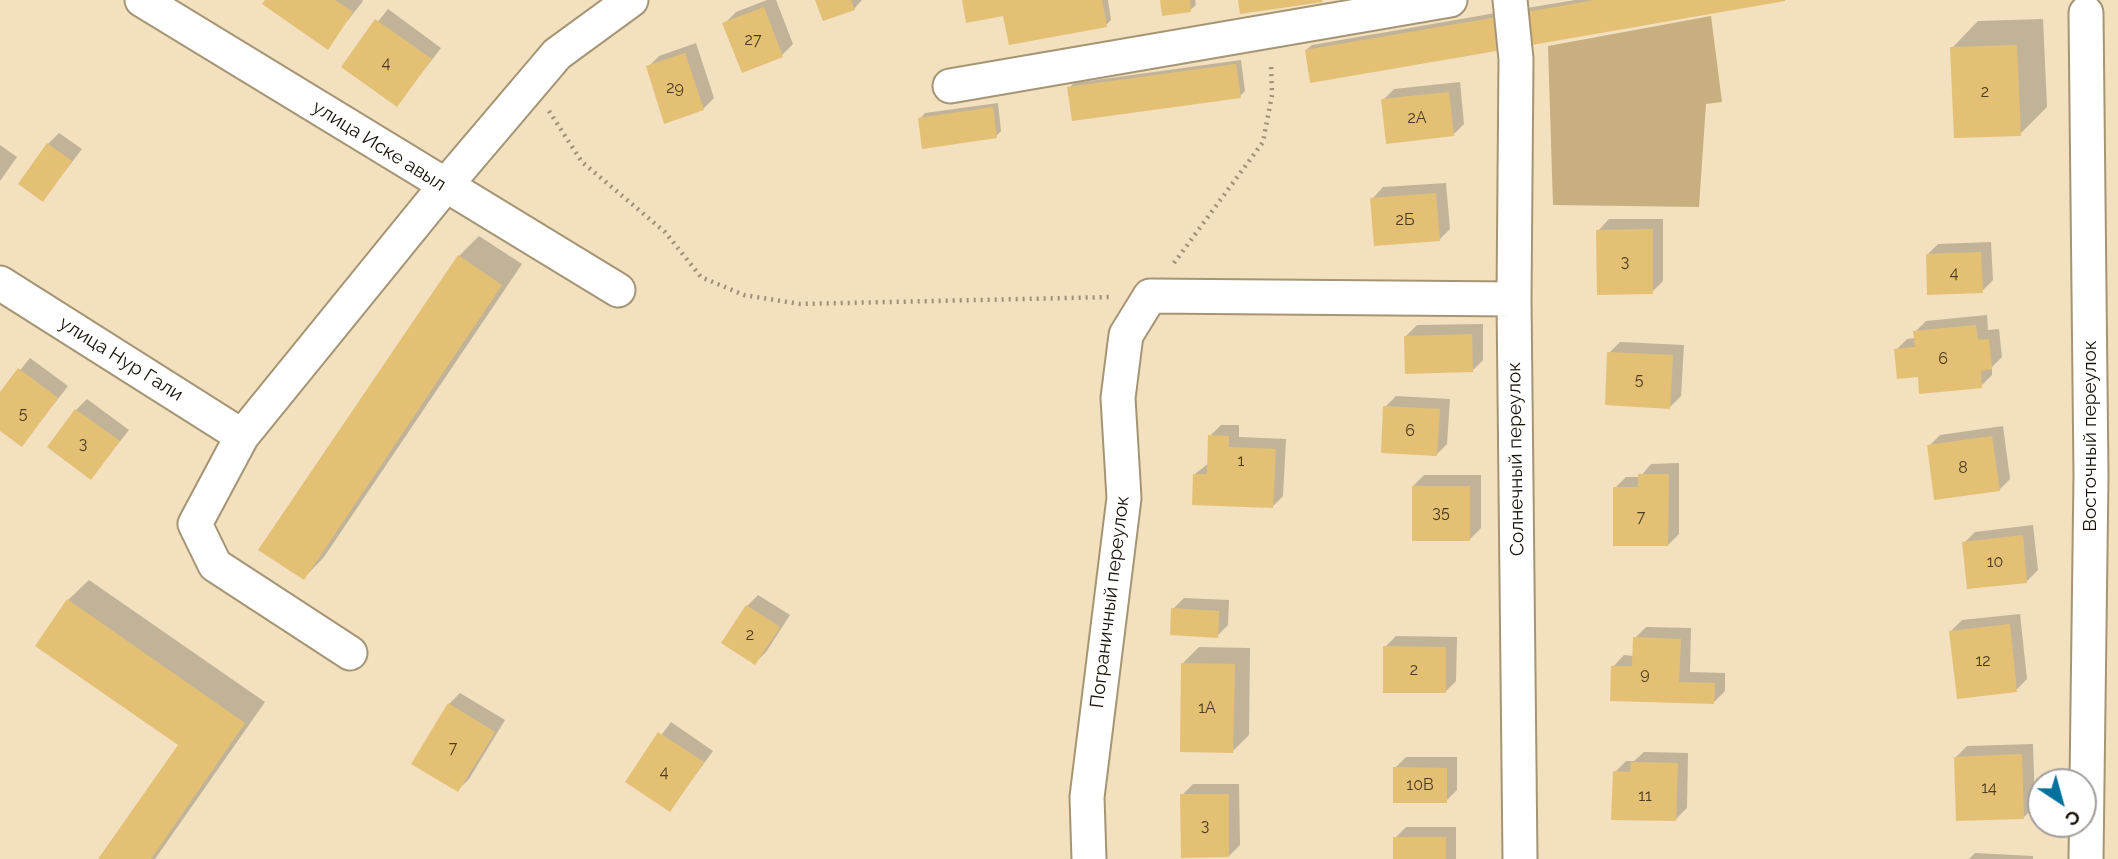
<!DOCTYPE html>
<html>
<head>
<meta charset="utf-8">
<style>
  body { margin:0 }
  #map { position:relative; width:2118px; height:859px; overflow:hidden; background:#f2e0be; font-family:Raleway,sans-serif }
  canvas { display:block }
  .north { position:absolute; left:2027px; top:768px; width:70px; height:70px; box-sizing:border-box; background:#fff; border:2px solid #a29f9b; border-radius:50%; rotate:144deg; font-size:19px; font-weight:700; line-height:28px; text-align:center; color:#161005 }
  .north::after { content:''; display:block; margin:auto; width:24px; height:32px; background:#00709c; clip-path:polygon(50% 0,100% 100%,50% 72%,0 100%) }
</style>
</head>
<body>
<div id="map">
<canvas width="2118" height="859"></canvas>
<div class="north">С</div>
</div>
<script>
const context = document.querySelector('canvas').getContext('2d');
context.lineJoin = 'round';
function fillPath(path, color) { context.fillStyle = color; context.fill(path, 'evenodd'); }
function trace(path, color, width, dash) { context.strokeStyle = color; context.lineWidth = width; context.lineCap = dash ? 'butt' : 'round'; context.setLineDash(dash || []); context.stroke(path); }
function write(font, color, halo, rows, align = 'center') {
  context.font = font + ' Raleway,sans-serif'; context.lineWidth = 6; context.setLineDash([]); context.textBaseline = 'middle'; context.strokeStyle = halo; context.fillStyle = color; for (const [text, x, y, turn = 0] of rows) {
    context.save(); context.translate(x, y); context.rotate((+turn || 0) * Math.PI / 180); context.textAlign = isNaN(turn) ? turn : align; if (halo) context.strokeText(text, 0, 0); context.fillText(text, 0, 0); context.restore();
  }
}
fillPath(new Path2D(`
  M1711 16 1722 102 1706 104 1699 207 1553 205 1548 46Z`), '#c7af7f');
fillPath(new Path2D(`
  M267 0H362L363 1 327 47Z
  M767 0H776L793 44 782 55 725 23 736 12Z
  M817 0H862L854 9Z
  M964 0H1108L1111 20 1106 25 1005 14Z
  M1162 0H1195L1196 5 1190 10Z
  M1575 0H1783L1527 44V8Z
  M388 9 441 48 397 105 343 66Z
  M1507 11 1513 42 1306 50 1312 45Z
  M2043 19 2047 107 2020 134 1952 48 1978 21Z
  M696 43 714 98 703 109 648 67 659 56Z
  M1241 60 1245 91 1240 96 1069 88 1074 83Z
  M1460 82 1464 124 1453 135 1383 100 1394 89Z
  M998 103 1001 131 996 136 920 119 925 113Z
  M59 133 82 149 43 200 48 144Z
  M0 145 17 157 0 181Z
  M1446 183 1450 229 1439 240 1372 199 1383 187Z
  M1609 219H1663V281L1652 292 1598 231Z
  M479 236 522 264 324 557 304 578 459 256Z
  M1991 242 1993 280 1982 291 1927 255 1938 244Z
  M1987 315 1988 330 1999 329 2002 357 1992 367V375L1981 386 1919 375 1896 350 1907 339 1916 338 1915 332 1926 321Z
  M1483 324V360L1472 371 1406 336 1417 325Z
  M1620 342 1684 345 1681 396 1670 407 1609 353Z
  M30 358 68 386 22 445 0 428V395Z
  M1396 396 1450 399 1447 444 1436 455 1385 407Z
  M87 399 129 430 91 478 76 410Z
  M1221 425H1239V437L1286 439 1283 496 1272 507 1195 474 1209 463 1210 436Z
  M2003 426 2010 479 1999 490 1929 446 1940 435Z
  M1679 463V534L1668 545 1615 488 1626 477H1640L1651 464Z
  M1424 475H1481V528L1470 539 1413 486Z
  M2033 525 2038 570 2027 581 1964 543 1975 532Z
  M89 580 265 702 155 859H100L180 745 37 645 68 600Z
  M758 595 790 615 766 652 755 663 747 606Z
  M1184 598 1229 600 1228 625 1217 636 1173 609Z
  M2020 614 2027 679 2016 690 1951 631 1962 620Z
  M1646 627 1691 628 1690 672 1725 673V691L1714 702 1613 667 1624 655 1634 656 1635 638Z
  M1396 636 1457 637 1456 681 1445 692 1385 647Z
  M1199 647 1250 648 1249 735 1232 752 1183 663Z
  M460 693 505 720 469 779 458 790 449 704Z
  M671 722 713 751 670 810 627 782Z
  M2033 744 2035 806 2024 817 1956 757 1967 746Z
  M1644 752 1688 753 1687 808 1676 819 1615 772 1626 761H1634Z
  M1406 757H1457V790L1446 801 1395 768Z
  M1193 784H1239L1240 845 1229 856 1182 795Z
  M1406 827H1456V859H1395V838Z
  M1975 853 2033 856V859H1969Z`), '#0003');
fillPath(new Path2D(`
  M265 0H335L353 12 328 50 262 4Z
  M815 0H851L855 10 823 21Z
  M962 0H1102L1107 27 1009 45 1003 16 966 23Z
  M1160 0H1190L1191 12 1162 16Z
  M1238 0H1322L1323 2 1240 14Z
  M1595 0H1785V1L1526 46 1520 13Z
  M764 7 783 57 742 73 722 23Z
  M1503 16 1508 49 1310 83 1305 50Z
  M375 19 432 59 397 107 341 67Z
  M2017 45 2021 136 1954 138 1950 47Z
  M685 53 704 110 664 124 646 66Z
  M1236 64 1241 98 1072 121 1067 87Z
  M1449 92 1454 136 1386 144 1381 99Z
  M993 107 997 138 922 149 918 118Z
  M47 143 72 161 43 202 18 184Z
  M1436 193 1440 241 1374 246 1370 198Z
  M1653 229V294L1597 295 1596 230Z
  M1981 252 1983 293 1927 295 1926 254Z
  M458 255 502 285 304 580 258 550Z
  M1976 325 1978 340 1989 339 1992 369 1981 371 1982 388 1919 394 1918 377 1897 379 1894 349 1915 347 1913 331Z
  M1472 334 1473 372 1405 374 1404 336Z
  M1607 352 1673 355 1670 409 1605 405Z
  M18 368 58 398 22 447 0 431V392Z
  M1383 406 1440 409 1437 456 1381 453Z
  M75 409 120 441 91 480 47 447Z
  M1208 435 1229 436V447L1276 449 1273 508 1192 505 1193 474H1207Z
  M1992 436 2000 491 1934 500 1927 445Z
  M1638 474H1669L1668 546H1613V487H1638Z
  M1412 486H1470V541H1412Z
  M2023 535 2027 583 1967 589 1962 542Z
  M67 599 245 723 151 859H98L178 745 35 646Z
  M746 605 780 627 755 665 721 643Z
  M1171 608 1219 611 1218 638 1170 635Z
  M2010 624 2017 692 1957 699 1949 631Z
  M1633 637 1681 639 1679 682 1715 683 1714 704 1610 701 1611 666H1632Z
  M1383 646 1446 647V693H1383Z
  M1181 663 1235 664 1233 753 1180 752Z
  M448 703 495 732 458 792 411 764Z
  M658 732 704 762 670 812 625 782Z
  M2022 754 2024 819 1956 821 1954 757Z
  M1631 762 1678 763 1676 821 1611 820 1613 771 1630 772Z
  M1393 767 1447 768V803H1393Z
  M1180 794H1229V857L1181 858Z
  M1393 837H1446V859H1393Z`), '#e4c075');
const minor = new Path2D(`
  M142 0 618 290
  M1510 0 1516 59 1514 299 1520 859
  M2086 13 2091 475 2086 859
  M950 86 1450 0
  M0 283 242 436
  M350 653 215 565 195 524 242 436 445 186 557 54 631 0
  M1089 859 1087 797 1124 498 1118 398 1126 335 1150 296 1514 299`);
trace(minor, '#a59574', 37);
trace(new Path2D(`
  M549 111 582 162 665 232 701 277 744 295 800 304 1112 297
  M1174 263 1263 142 1272 95 1271 64`), '#9d9077', 4.5, [2, 5]);
trace(minor, '#fff', 33);
write('16px', '#4a3c21', null, [
  ["27",753,40],
  ["4",386,63],
  ["29",675,88],
  ["2",1985,92],
  ["2А",1417,118],
  ["2Б",1405,220],
  ["3",1625,262],
  ["4",1954,273],
  ["6",1943,359],
  ["5",1639,380],
  ["5",23,414],
  ["6",1410,431],
  ["3",83,444],
  ["1",1241,461],
  ["8",1963,468],
  ["35",1441,513],
  ["7",1641,517],
  ["10",1995,562],
  ["2",750,635],
  ["12",1983,661],
  ["2",1414,670],
  ["9",1645,674],
  ["1А",1207,708],
  ["7",453,748],
  ["4",664,772],
  ["10В",1420,785],
  ["14",1989,788],
  ["11",1645,796],
  ["3",1205,826]
]);
write('19px', '#161005', '#fff', [
  ["улица Иске авыл",379,146,32],
  ["улица Нур Гали",121,359,32],
  ["Восточный переулок",2090,436,-90],
  ["Солнечный переулок",1516,459,-91],
  ["Пограничный переулок",1110,602,-83]
]);
</script>
</body>
</html>
